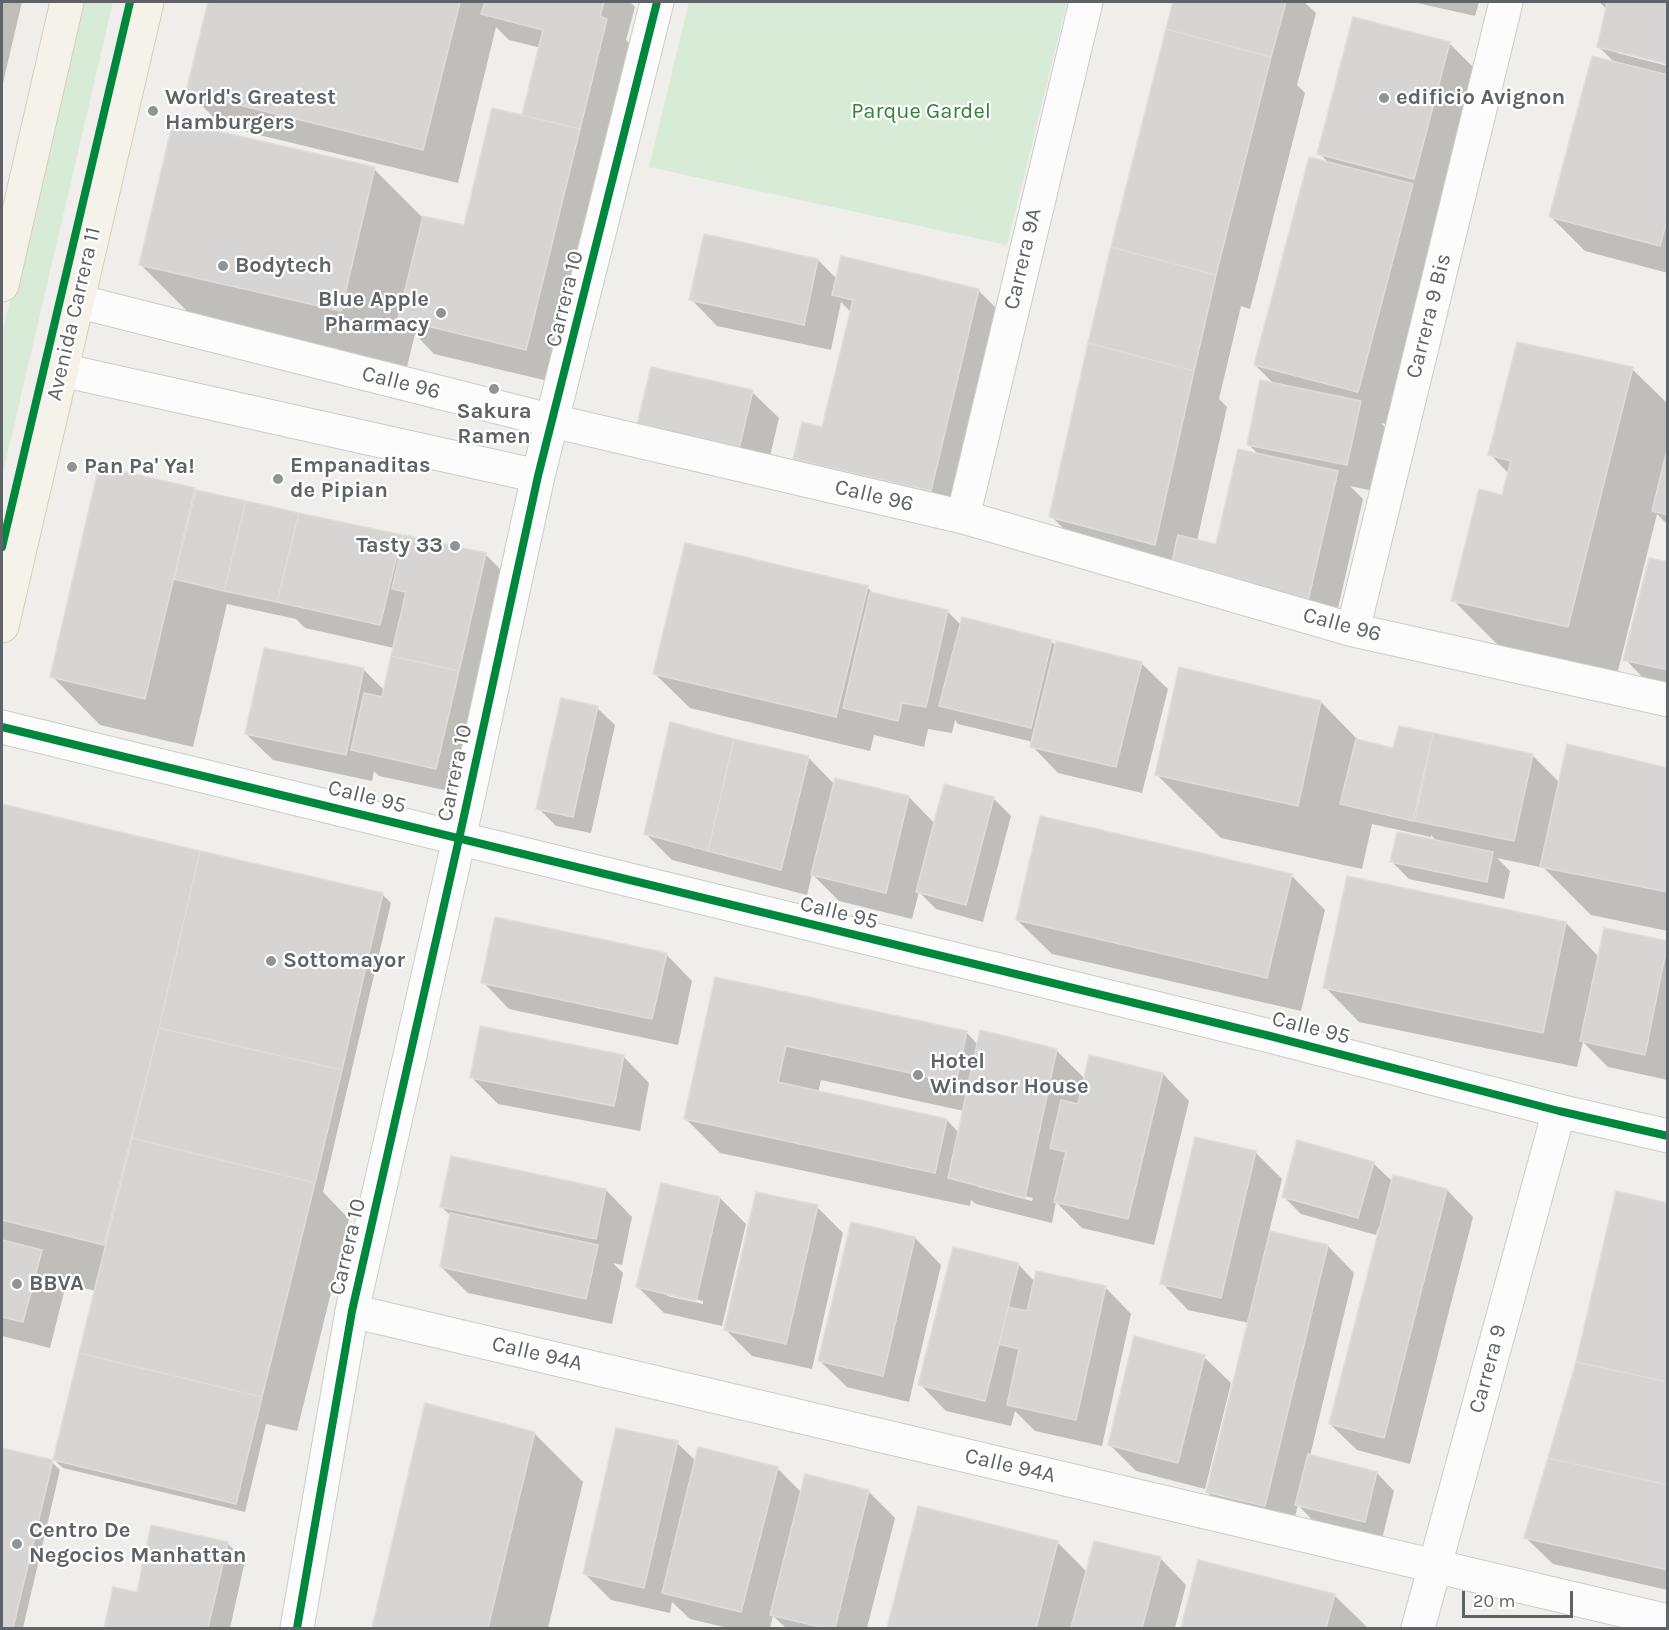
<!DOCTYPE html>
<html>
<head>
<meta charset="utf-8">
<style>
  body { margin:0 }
  #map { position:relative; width:1669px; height:1630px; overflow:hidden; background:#efeeea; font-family:Karla,sans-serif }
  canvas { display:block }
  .frame { position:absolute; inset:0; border:3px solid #5f6368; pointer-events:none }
  .scale { position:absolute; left:1462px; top:1591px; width:111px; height:27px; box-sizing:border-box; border:3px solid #5f6368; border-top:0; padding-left:8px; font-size:18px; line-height:21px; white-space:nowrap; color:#5f6368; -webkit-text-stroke:4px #fff; paint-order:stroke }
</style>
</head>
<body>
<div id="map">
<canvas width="1669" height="1630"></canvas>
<div class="frame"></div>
<div class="scale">20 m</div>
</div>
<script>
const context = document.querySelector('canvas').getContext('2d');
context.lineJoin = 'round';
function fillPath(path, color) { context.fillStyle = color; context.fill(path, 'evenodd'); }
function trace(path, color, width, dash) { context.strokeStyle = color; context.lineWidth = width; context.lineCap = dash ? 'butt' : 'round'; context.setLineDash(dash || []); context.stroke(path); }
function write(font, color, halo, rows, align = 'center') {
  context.font = font + ' Karla,sans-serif'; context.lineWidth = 4.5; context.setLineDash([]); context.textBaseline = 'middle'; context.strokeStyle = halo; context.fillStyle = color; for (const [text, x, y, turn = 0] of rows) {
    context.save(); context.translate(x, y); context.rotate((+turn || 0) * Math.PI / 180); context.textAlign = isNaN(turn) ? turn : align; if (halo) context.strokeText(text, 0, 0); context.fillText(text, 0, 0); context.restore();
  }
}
fillPath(new Path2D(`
  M79 2H113L2 477V335Z
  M689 2H1067L1007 245 649 167Z`), '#d8ebd6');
fillPath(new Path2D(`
  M2 2H22L2 87Z
  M210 2H630L635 7 626 40 632 46 561 384 434 354 415 334 405 375 205 329 141 265 374 169 423 218 465 227 527 118 524 115 541 48 509 40 496 27 458 183 222 126 188 91Z
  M1175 2H1304L1316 13 1297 85 1305 93 1250 309 1241 306 1219 399 1227 407 1197 541 1217 546 1259 455 1248 444 1275 385 1255 365 1330 164 1319 153 1449 43 1498 92 1393 426 1381 423 1386 428 1374 491 1350 486 1363 499 1334 626 1086 551 1051 516Z
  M1413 2H1479L1475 16Z
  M1599 2H1668V62L1617 50V53L1668 66V273L1585 251 1551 217 1615 63 1598 46 1607 9Z
  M818 260 837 279 978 290 1013 325 965 525 829 494 795 459 823 429 851 312 841 302 831 350 717 326 691 299Z
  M1632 369 1668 404V525L1657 514 1617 675 1502 649 1453 600 1504 496 1509 474 1490 454Z
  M752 392 779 418 765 478 664 455Z
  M194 489 401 536 404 540 485 554 512 581 463 794 379 776 374 771 372 781 273 760 246 734 363 669 385 691 394 648 305 628 296 619 227 604 193 747 100 725 52 676Z
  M1668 564V689L1651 686 1625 659Z
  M867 587 875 595 947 611 962 626 1051 641 1056 646 1141 663 1168 689 1142 793 1058 773 1032 746 1033 742 958 724 955 720 952 733 928 729 924 747 874 735 870 751 690 708 655 674Z
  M1321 702 1360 742 1394 750 1400 728 1532 755 1560 783 1668 769V931L1591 915 1541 865 1540 867 1497 858 1510 871 1504 899 1409 879 1392 862 1438 842 1431 835V837L1372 824 1362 869 1221 838 1156 774Z
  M597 708 615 725 591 833 556 826 538 808Z
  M671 723 808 757 835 785 909 797 935 824 993 798 1011 816 983 922 936 909 919 892 912 919 839 901 812 874 807 895 672 860 645 833Z
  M2 806 382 894 391 903 323 1192 349 1219 297 1431 266 1424 245 1512 63 1468 54 1460 96 1291 66 1284 50 1348 2 1336Z
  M1291 875 1325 910 1301 1011 1052 954 1017 920Z
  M1348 877 1566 923 1599 957 1668 943V1080L1608 1067 1583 1042 1577 1067 1359 1022 1325 987Z
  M666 954 692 981 678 1045 509 1009 483 982Z
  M716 979 966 1032 978 1045 981 1032 1057 1051 1085 1079 1163 1074 1189 1101 1154 1245 1082 1228 1056 1202 1052 1223 976 1204 971 1200 970 1206 720 1153 685 1118ZM821 1080 964 1111 959 1133 947 1120 818 1093ZM978 1184 1033 1198 1032 1201 978 1187Z
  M623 1056 649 1083 640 1131 498 1104 471 1077Z
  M1255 1152 1282 1179 1269 1232 1328 1246 1354 1273 1310 1456 1377 1473 1394 1491 1382 1539 1314 1522 1298 1505 1291 1532 1234 1518 1207 1492 1249 1323 1188 1310 1162 1283Z
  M1373 1163 1393 1182 1394 1177 1447 1190 1473 1217 1410 1464 1357 1450 1330 1424 1381 1229 1378 1228 1376 1235 1301 1214 1283 1196Z
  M606 1190 632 1217 622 1265 613 1263 623 1273 612 1324 468 1293 441 1267 451 1216 441 1206Z
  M720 1198 746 1224 722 1326 664 1313 638 1287ZM667 1292 703 1301V1304L667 1296Z
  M1668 1205V1590L1553 1564 1526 1538Z
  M817 1207 843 1233 812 1369 752 1356 726 1330Z
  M915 1238 941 1265 909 1402 847 1387 820 1361Z
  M1018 1264 1035 1282 1105 1287 1131 1314 1102 1446 1035 1431 1015 1411 1011 1426 946 1411 920 1384Z
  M1204 1357 1231 1383 1205 1489 1136 1471 1109 1444Z
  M426 1405 534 1433 583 1482 548 1628H373Z
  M677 1443 696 1461 777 1468 802 1493 868 1491 895 1518 867 1628H786L773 1616 770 1628H728L690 1619 672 1602 670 1613 611 1600 584 1573Z
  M2 1449 52 1462 60 1470 23 1628H2Z
  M919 1508 1057 1542 1087 1572 1160 1558 1186 1585 1175 1628H889Z
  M227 1543 245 1561 230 1628H106L115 1589 138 1594Z
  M1199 1562 1334 1595 1368 1628H1182Z`), '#0003');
const building = new Path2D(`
  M208 2H460L423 150 186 92Z
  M485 2H604L600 16 607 19 580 129 522 115 543 30 481 14Z
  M1173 2H1286L1271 57 1166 29Z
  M1602 2H1668V64L1597 47 1607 3Z
  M1353 17 1450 42 1414 179 1317 154Z
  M1166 29 1271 57 1216 275 1111 247Z
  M1592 56 1668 75V216L1660 246 1549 217Z
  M492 108 580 129 526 350 398 319 423 216 464 225Z
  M173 121 375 167 341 311 139 265Z
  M1309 157 1413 184 1358 392 1254 365Z
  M704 234 818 259 804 325 689 300Z
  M1111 247 1216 275 1194 371 1088 343Z
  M841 256 979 289 931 491 793 459 802 422 822 427 853 300 832 295Z
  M1517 342 1633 367 1568 627 1451 601 1479 489 1502 495 1511 461 1488 455Z
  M1088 343 1194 371 1155 545 1049 517Z
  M651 367 753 390 738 453 636 429Z
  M1260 380 1361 401 1347 465 1247 445Z
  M1668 446V515L1652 511Z
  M1238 449 1338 471 1308 601 1170 570 1178 535 1216 544Z
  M99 466 195 488 145 699 50 677Z
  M196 490 246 501 224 591 174 579Z
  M246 501 299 513 277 602 224 591Z
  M299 513 402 535 380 625 277 602Z
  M404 535 486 553 459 671 391 656 406 592 392 589Z
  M685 543 868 586 836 717 653 674Z
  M1649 558 1668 562V670L1623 660Z
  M870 592 948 610 926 707 902 703 898 721 843 708Z
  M962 617 1052 640 1031 728 939 706Z
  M1056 641 1142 662 1116 767 1030 747Z
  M264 648 364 668 346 755 245 734Z
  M391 656 459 671 436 769 351 750 364 693 382 697Z
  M1179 667 1321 701 1298 806 1155 775Z
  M561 698 598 706 573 817 536 809Z
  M670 722 734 739 708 851 644 834Z
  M1399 726 1433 733 1413 821 1340 804 1356 739 1393 748Z
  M1433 733 1533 754 1514 841 1415 821Z
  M734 739 809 756 781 870 708 851Z
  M1567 744 1668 768V892L1540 867Z
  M835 778 909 796 886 893 811 875Z
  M944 784 994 797 966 905 916 892Z
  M2 804 200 851 159 1028 104 1245 2 1220Z
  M1040 816 1292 874 1267 978 1016 920Z
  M1397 832 1493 852 1487 882 1390 862Z
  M200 851 383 893 342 1070 159 1028Z
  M1347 876 1566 922 1543 1033 1323 988Z
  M495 917 667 953 652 1019 481 983Z
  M1604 928 1668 941 1645 1055 1580 1041Z
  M715 977 967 1031 956 1083 786 1046 778 1082 947 1119 935 1173 684 1119Z
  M480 1026 624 1055 614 1106 470 1078Z
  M159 1028 342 1070 315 1183 132 1138Z
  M980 1030 1057 1049 1025 1198 948 1178Z
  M1089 1055 1163 1073 1128 1219 1054 1202 1066 1152 1050 1148 1061 1100 1078 1104Z
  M1195 1137 1256 1151 1221 1298 1160 1284Z
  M132 1138 315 1183 262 1397 79 1353Z
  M1297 1140 1374 1162 1358 1218 1282 1197Z
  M451 1156 606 1189 596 1239 440 1207Z
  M1393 1175 1447 1189 1384 1438 1329 1424Z
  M661 1183 720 1197 696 1301 636 1287Z
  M1616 1191 1668 1203V1382L1576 1362Z
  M756 1192 818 1205 786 1344 724 1330Z
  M450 1213 598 1245 586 1299 440 1267Z
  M851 1222 915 1237 883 1376 818 1361Z
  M1270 1231 1328 1245 1265 1506 1206 1492Z
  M2 1240 42 1250 23 1322 2 1317Z
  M953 1247 1019 1263 985 1401 918 1385Z
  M1036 1271 1106 1286 1076 1420 1007 1405 1019 1349 999 1344 1008 1307 1027 1311Z
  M1134 1336 1205 1355 1178 1463 1108 1445Z
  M79 1353 262 1397 236 1504 53 1460Z
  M1576 1362 1668 1382V1485L1548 1458Z
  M425 1403 535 1432 488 1628H372Z
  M616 1428 678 1441 644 1588 583 1574Z
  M698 1447 778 1467 741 1612 662 1593Z
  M2 1448 53 1460 13 1628H2Z
  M1308 1454 1377 1472 1365 1522 1295 1505Z
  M1548 1458 1668 1485V1570L1524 1538Z
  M805 1474 869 1490 835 1628H825L770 1615Z
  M918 1506 1058 1541 1036 1628H887Z
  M151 1525 228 1542 208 1628H104L113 1587 137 1592Z
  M1094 1541 1161 1557 1142 1628H1071Z
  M1198 1560 1335 1594 1326 1628H1181Z`);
fillPath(building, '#d6d5d3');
trace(building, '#deddd9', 1.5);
const minor = new Path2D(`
  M77 301 553 421 963 517 1353 630 1668 700
  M62 370 538 476
  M963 517 1086 2
  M1353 630 1506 2
  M2 727 1270 1036 1559 1111 1668 1136
  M352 1311 1668 1621
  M297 1628 352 1311 459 839 538 476 657 2
  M1418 1628 1559 1111`);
const major = new Path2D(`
  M2 285 67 2
  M2 626 147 2`);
trace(minor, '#cbcccc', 35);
trace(major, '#d7ceb8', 35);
trace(minor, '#fdfcfc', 33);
trace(major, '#f4f2e9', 33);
trace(new Path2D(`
  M2 547 130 2
  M2 727 1270 1036 1559 1111 1668 1136
  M297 1628 352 1311 459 839 538 476 657 2`), '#00873e', 8);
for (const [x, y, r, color] of [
  [1384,98,6,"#919496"],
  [153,111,6,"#919496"],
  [223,266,6,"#919496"],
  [441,313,6,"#919496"],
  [494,389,6,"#919496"],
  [72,467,6,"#919496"],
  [278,479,6,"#919496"],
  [455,546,6,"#919496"],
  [271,961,6,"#919496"],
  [918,1075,6,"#919496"],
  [17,1284,6,"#919496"],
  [17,1544,6,"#919496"]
]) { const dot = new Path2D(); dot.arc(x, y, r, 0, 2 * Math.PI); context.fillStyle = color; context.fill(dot); trace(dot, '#fff', 2); }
write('bold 22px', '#5f6368', '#fff', [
  ["World's Greatest",165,98],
  ["Hamburgers",165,123],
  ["edificio Avignon",1396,98],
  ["Bodytech",235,266],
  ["Blue Apple",429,300,"right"],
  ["Pharmacy",429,325,"right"],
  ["Sakura",494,412,"center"],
  ["Ramen",494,437,"center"],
  ["Empanaditas",290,466],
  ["de Pipian",290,491],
  ["Pan Pa' Ya!",84,467],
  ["Tasty 33",443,546,"right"],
  ["Sottomayor",283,961],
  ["Hotel",930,1062],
  ["Windsor House",930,1087],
  ["BBVA",29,1284],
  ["Centro De",29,1531],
  ["Negocios Manhattan",29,1556]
], 'left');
write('22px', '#348238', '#fff', [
  ["Parque Gardel",921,112]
]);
write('22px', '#5f6368', '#fff', [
  ["Carrera 9A",1023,259,-77],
  ["Carrera 10",565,299,-76],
  ["Avenida Carrera 11",74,314,-77],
  ["Carrera 9 Bis",1429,316,-76],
  ["Calle 96",401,383,14],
  ["Calle 96",874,496,13],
  ["Calle 96",1342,625,15],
  ["Carrera 10",455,773,-78],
  ["Calle 95",367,797,14],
  ["Calle 95",839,913,14],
  ["Calle 95",1311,1028,14],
  ["Carrera 10",348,1247,-77],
  ["Calle 94A",537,1354,13],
  ["Carrera 9",1488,1369,-75],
  ["Calle 94A",1010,1466,13]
]);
</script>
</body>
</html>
